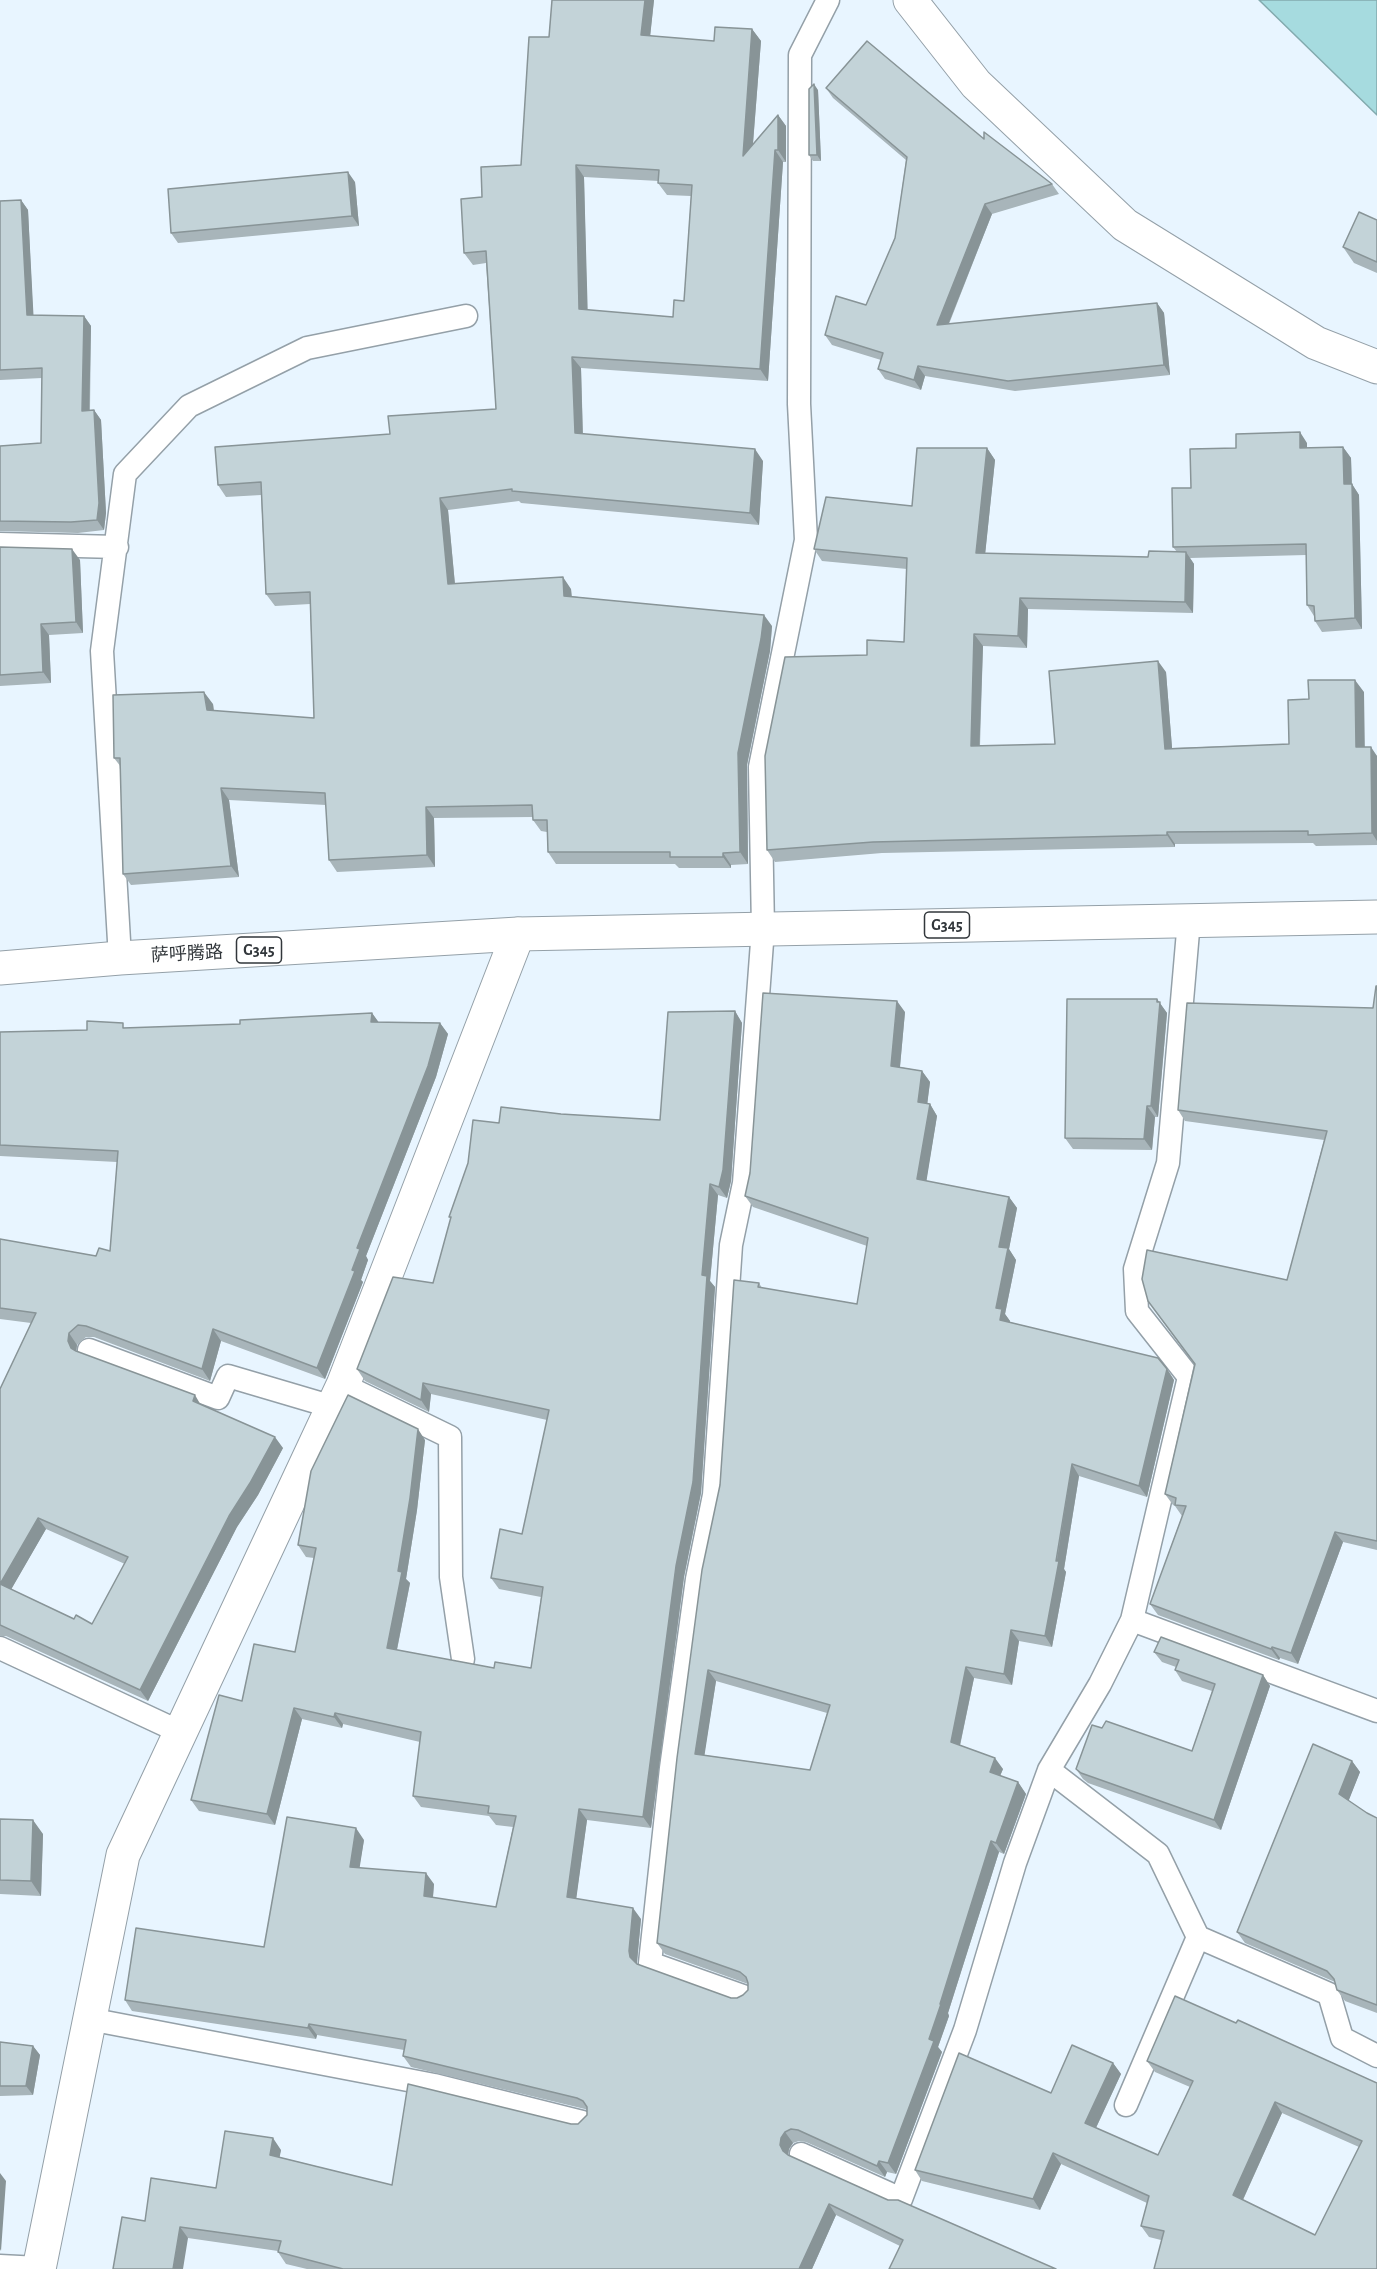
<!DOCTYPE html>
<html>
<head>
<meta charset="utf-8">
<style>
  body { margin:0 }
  canvas { display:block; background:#e8f5ff }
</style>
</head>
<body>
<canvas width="1377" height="2269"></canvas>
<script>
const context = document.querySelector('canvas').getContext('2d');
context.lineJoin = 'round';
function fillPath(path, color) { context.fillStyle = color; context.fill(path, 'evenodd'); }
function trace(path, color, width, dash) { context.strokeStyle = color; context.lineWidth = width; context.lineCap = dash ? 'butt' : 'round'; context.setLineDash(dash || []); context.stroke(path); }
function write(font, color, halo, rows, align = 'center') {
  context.font = font + ' "Alegreya Sans","Noto Sans SC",sans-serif'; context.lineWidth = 4.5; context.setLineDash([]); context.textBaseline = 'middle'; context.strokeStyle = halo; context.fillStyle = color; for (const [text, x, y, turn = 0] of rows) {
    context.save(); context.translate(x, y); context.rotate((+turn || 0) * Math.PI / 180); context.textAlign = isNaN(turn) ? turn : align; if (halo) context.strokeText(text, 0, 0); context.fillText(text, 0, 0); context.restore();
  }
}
const water = new Path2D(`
  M1259 0H1377V115Z`);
fillPath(water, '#a6dbdf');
trace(water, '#83aaae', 1.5);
const service = new Path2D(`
  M0 544 117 547
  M120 958 102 651 125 474 189 406 307 348 466 316
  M89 1350 218 1398 228 1376 333 1407
  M343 1385 450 1437 451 1577 463 1659
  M1132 1620 1377 1711
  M0 1648 180 1732
  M1049 1770 1158 1854 1198 1937 1329 1994 1342 2038 1377 2056
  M743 1996 650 1963 671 1768 697 1579 714 1495 731 1245 744 1183 763 929 760 767 806 540 799 404 800 55 828 0
  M89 2019 434 2085 582 2122
  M1126 2105 1198 1937
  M801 2154 901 2199 965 2030 1015 1863 1049 1770 1100 1684 1132 1620 1189 1377 1137 1311 1135 1269 1168 1163 1189 920
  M0 2266 39 2268`);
const tertiary = new Path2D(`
  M910 0 976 84 1125 225 1316 343 1377 367
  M39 2269 123 1855 343 1385 518 934`);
const trunk = new Path2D(`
  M0 968 120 958 518 934 1377 917`);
trace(service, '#94a0a8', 25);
trace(tertiary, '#94a0a8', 35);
trace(trunk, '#94a0a8', 35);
trace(service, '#fff', 22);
trace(tertiary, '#fff', 33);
trace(trunk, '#fff', 33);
fillPath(new Path2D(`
  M552 0H654L650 36 714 41 752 29 761 41 753 144 778 115 786 126V162H783L768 381 581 368 583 434 763 461 759 525 521 503 519 501 448 510 455 584 571 589 572 596 772 626 770 651 747 765 748 864 731 865V868H679L675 864H556L548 852 547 832 541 831 533 820V817L434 818 435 867 337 872 329 860 326 805 229 800 239 877 131 885 123 874 121 767 114 758 213 704 214 711 314 718 310 604 275 606 266 594 261 495 226 497 218 485 390 434 496 409 486 263 473 265 464 253 482 197 521 165 549 37ZM584 177 659 181 658 183 667 195 691 196 684 301 673 317 587 310Z
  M826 88 984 139 1052 184 1059 194 992 214 949 324 1157 303 1164 313 1170 375 1015 391 925 376 921 390 885 379 878 369 881 360 832 345 825 335 866 305 895 238 906 160 833 98Z
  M818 90 821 161H813L809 155Z
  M355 182 359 226 178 243 171 233Z
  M21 200 28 210 33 315 84 316 91 326 90 410H94L101 420 106 513 104 530 78 533 0 531V446L41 443 42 378 0 380V201Z
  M1377 220V273L1354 263 1343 247Z
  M1307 443V448L1343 447 1351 458 1352 484 1359 495 1362 629 1322 632 1315 621 1314 616 1307 605 1306 555 1190 558 1194 564 1193 613 1028 609 1027 648 983 646 980 746 1055 744 1166 672 1172 748 1289 744 1309 699 1364 692V747L1377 756V845L1316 846 1313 843 1175 844V847L882 853 775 862 767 850 867 655 904 642 907 569 822 561 814 549 912 506 987 448 995 460 985 554 1148 557 1177 552 1173 547 1191 488 1236 448Z
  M0 547 80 560 83 633 49 635 51 683 0 686Z
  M1377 986V1550L1343 1542 1298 1664 1280 1658 1279 1660 1158 1615 1150 1604 1182 1516 1175 1506 1173 1505 1165 1494 1194 1364 1148 1301 1287 1280 1324 1140 1185 1121 1178 1110 1373 1008Z
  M1157 999 1167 1013 1158 1117H1155L1152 1150 1073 1149 1065 1138Z
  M735 1011 742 1023 731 1181 727 1198 718 1195 710 1281 715 1287 701 1493 684 1577 651 1828 587 1820 576 1898 641 1919 637 1962V1964L731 1998H737L743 1995 748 1990V1984L665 1954 657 1943 720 1485 759 1283 762 1288 857 1304 867 1246 753 1207 745 1196 905 1012 900 1067 922 1071 930 1082 927 1104H930L937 1116 926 1181 1009 1197 1017 1208 1009 1249 1016 1260 1005 1314 1010 1321V1322L1167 1369 1174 1380 1147 1497 1079 1476 1064 1569 1066 1572 1052 1647 1019 1641 1012 1685 974 1678 960 1746 1003 1769 1000 1776 1018 1782 1026 1794 1004 1854 999 1852 948 2013 949 2016 938 2047 942 2052 896 2174 887 2172 885 2177 806 2142 799 2141 793 2143 789 2149 788 2155 888 2200 1056 2269 900 2246 836 2215 812 2269H307L286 2264 278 2252V2251L188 2238 145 2221 216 2188 281 2150 279 2157 392 2185 571 2124H578L587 2115V2110L585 2109 411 2067 403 2056 404 2050 317 2035 316 2039 132 2011 125 2000 264 1947 364 1840 359 1868 434 1884 433 1898 496 1907 513 1827 496 1825 489 1816 421 1807 413 1796 420 1742 343 1724 342 1728 302 1719 275 1825 199 1811 191 1800 242 1701 295 1652 314 1558 306 1557 298 1545 425 1440 417 1510 406 1579 410 1583 397 1650 494 1668H531L541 1597 499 1589 491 1578 522 1534 547 1420 431 1394 429 1412 365 1381 357 1369 433 1283 451 1219 449 1217 499 1123 561 1114 660 1120ZM716 1681 827 1713 810 1770 704 1755Z
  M372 1013 378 1022 440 1023 448 1034 436 1077 366 1256 368 1260 361 1280 363 1282 325 1379 221 1341 210 1381 94 1337H86L77 1345 76 1351 201 1405 283 1448 258 1495 237 1527 148 1701 6 1636H0V1389L31 1323 0 1319V1239L96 1256 110 1251 117 1162 0 1156V1032L87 1030 240 1024ZM46 1529 125 1564 92 1624 74 1619 11 1589Z
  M1154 1652 1263 1675 1270 1686 1221 1830 1088 1783 1083 1779 1076 1769 1102 1728 1192 1751 1212 1691 1182 1681 1175 1670 1176 1667 1162 1662Z
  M1352 1761 1360 1772 1348 1801 1367 1813 1377 1818V2013L1345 2001 1337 1990 1335 1982 1245 1943 1237 1932Z
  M0 1819 43 1834 41 1896 0 1894Z
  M0 2042 33 2046 40 2055 33 2095 0 2096Z
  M1147 2061 1377 2083V2269L1161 2240 1149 2237 1141 2226 1147 2203 1061 2164 1040 2210 922 2181 915 2170 1051 2093 1113 2063 1121 2074 1096 2128 1158 2155 1190 2087 1155 2072ZM1282 2113 1359 2147 1315 2235 1243 2200Z`), '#a8b5ba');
fillPath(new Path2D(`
  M645 0H654L649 47 641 35Z
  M752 29 761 41 751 168 743 156Z
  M814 84 818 90 821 161 817 155Z
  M778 115 786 126V162L778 150Z
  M775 150 783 162 768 381 760 369Z
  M576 165 584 177 588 321 579 309Z
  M348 172 355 182 359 226 352 216Z
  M21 200 28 210 34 325 27 315Z
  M985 204 992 214 944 335 937 325Z
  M1157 303 1164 313 1170 375 1164 365Z
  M84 316 91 326 89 421 82 411Z
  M572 357 581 368 583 445 575 433Z
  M918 366 925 376 921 390 914 380Z
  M94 410 101 420 106 513 104 530 97 520Z
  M1300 432 1307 443V459L1300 448Z
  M1343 447 1351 458 1352 495 1344 484Z
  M987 448 995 460 984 565 976 553Z
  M755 449 763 461 759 525 750 513Z
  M1352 484 1359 495 1362 629 1355 618Z
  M440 498 448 510 456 596 448 584Z
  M72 549 80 560 83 633 76 622Z
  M1186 552 1194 564 1193 613 1185 602Z
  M563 577 571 589 572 607 564 596Z
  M1020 598 1028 609 1027 648 1018 636Z
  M764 615 772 626 770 651 747 765 748 864 740 852 738 753Z
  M41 624 49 635 51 683 43 672Z
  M974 634 983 646 979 758 971 746Z
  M1158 661 1166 672 1173 760 1165 749Z
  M1355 680 1364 692 1365 759 1356 747Z
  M204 692 213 704 215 722 207 710Z
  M1371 747 1377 756V841L1372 833Z
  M221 788 229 800 239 877 231 866Z
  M426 807 434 818 435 867 427 855Z
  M1167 832 1175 844V847L1167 835Z
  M723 853 731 865V868L723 857Z
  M1157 999 1167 1013 1158 1117 1151 1106Z
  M897 1001 905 1012 899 1077 891 1066Z
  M735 1011 742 1023 731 1181 727 1198 719 1187Z
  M372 1013 380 1024 371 1022Z
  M440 1023 448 1034 436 1077 366 1256 368 1260 361 1280 363 1282 325 1379 317 1368 352 1270 357 1248Z
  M922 1071 930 1082 926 1114 918 1102Z
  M930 1104 937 1116 925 1190 917 1179Z
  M1147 1106 1155 1117 1152 1150 1144 1139Z
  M710 1184 718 1195 710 1281 715 1287 701 1493 684 1577 651 1828 643 1817 702 1275Z
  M1009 1197 1017 1208 1009 1249 1016 1260 1005 1314 1010 1321 1008 1331 1000 1320 996 1308 999 1247Z
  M213 1329 221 1341 210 1381 202 1369Z
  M69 1333 77 1345 76 1353 71 1348 68 1341Z
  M1167 1369 1174 1380 1147 1497 1139 1486Z
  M423 1383 431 1394 429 1412 421 1400Z
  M195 1395 202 1407 193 1401Z
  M418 1429 425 1440 417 1510 406 1579 410 1583 395 1659 387 1648Z
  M275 1437 283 1448 258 1495 237 1527 148 1701 140 1690 229 1516Z
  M1072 1464 1079 1476 1064 1569 1066 1572 1052 1647 1045 1636Z
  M38 1518 46 1529 8 1595 0 1584Z
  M1335 1532 1343 1542 1298 1664 1291 1653Z
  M1011 1630 1019 1641 1012 1685 1004 1674Z
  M1272 1647 1280 1658 1279 1660 1271 1649Z
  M966 1667 974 1678 958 1754 951 1742Z
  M708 1670 716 1681 703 1765 695 1754Z
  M1263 1675 1270 1686 1221 1830 1214 1820Z
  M294 1708 302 1719 275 1825 267 1814Z
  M335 1713 343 1724 342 1728 334 1717Z
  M995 1758 1003 1769 997 1783 990 1772Z
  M1352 1761 1360 1772 1347 1805 1339 1794Z
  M1018 1782 1026 1794 1004 1854 996 1843Z
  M579 1809 587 1820 575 1908 567 1897Z
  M33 1820 43 1834 41 1896 31 1881Z
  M356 1828 364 1840 358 1878 350 1867Z
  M991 1841 999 1852 948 2013 949 2016 938 2047 942 2052 896 2174 888 2163 929 2039Z
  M426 1873 434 1884 432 1907 424 1896Z
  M633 1908 641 1919 637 1962V1968L630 1957 629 1951Z
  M309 2024 317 2035 316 2039 308 2028Z
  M33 2046 40 2055 33 2095 26 2086Z
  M1113 2063 1121 2074 1093 2134 1085 2123Z
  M1275 2102 1282 2113 1240 2206 1233 2195Z
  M785 2132 793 2143 789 2149 788 2156 783 2151 780 2145 781 2138Z
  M273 2138 281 2150 278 2166 270 2155Z
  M1053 2153 1061 2164 1040 2210 1033 2199Z
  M879 2161 887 2172 885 2177 877 2166Z
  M0 2173 6 2181 1 2251 0 2249Z
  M829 2204 836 2215 812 2269H799Z
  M180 2227 188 2238 183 2269H173Z`), '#889497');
const building = new Path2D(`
  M552 0H645L641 35 714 41 715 27 752 29 743 156 778 115V150H775L760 369 572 357 575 433 755 449 750 513 512 491V489L440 498 448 584 563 577 564 596 764 615 761 639 738 753 740 852 723 853V857H670V852H548L547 820H533L532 805 426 807 427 855 329 860 325 793 221 788 231 866 123 874 120 758H114L113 695 204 692 207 710 314 718 310 592 266 594 261 482 218 485 215 447 390 434 388 416 496 409 486 251 464 253 461 199 482 197 481 167 521 165 529 37H549ZM576 165 659 170 658 183 692 185 684 301 674 300 673 317 579 309Z
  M867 41 984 139V132L1052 184 985 204 937 325 1157 303 1164 365 1008 381 918 366 914 380 878 369 883 353 825 335 836 296 866 305 895 238 907 157 826 88Z
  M814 84 817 155H809V89Z
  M348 172 352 216 171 233 168 189Z
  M21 200 27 315 84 316 82 411 94 410 99 503 97 520 71 522 0 521V446L41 443 42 368 0 370V201Z
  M1359 212 1377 220V262L1343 247Z
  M1300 432V448L1343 447 1344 484H1352L1355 618 1315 621 1314 606 1307 605 1306 544 1173 547 1172 488H1191L1190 449 1236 448V434Z
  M917 448H987L976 553 1148 557 1149 551 1186 552 1185 602 1020 598 1018 636 974 634 971 746 1055 744 1049 671 1158 661 1165 749 1289 744 1288 700 1309 699 1308 680H1355L1356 747H1371L1372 833 1308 835V831L1167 832V835L873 842 767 850 765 756 785 657 867 655V640L904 642 907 558 814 549 826 497 912 506Z
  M0 547 72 549 76 622 41 624 43 672 0 675Z
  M1376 986H1377V1541L1335 1532 1291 1653 1272 1647 1271 1649 1150 1604 1186 1506 1175 1505 1176 1498 1165 1494 1195 1364 1148 1301 1142 1279 1147 1250 1287 1280 1327 1131 1178 1110 1187 1003 1373 1008Z
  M763 993 897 1001 891 1066 922 1071 918 1102 930 1104 917 1179 1009 1197 999 1247 1008 1248 996 1308 1002 1309 1000 1320 1158 1358 1167 1369 1139 1486 1072 1464 1056 1561H1059L1045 1636 1011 1630 1004 1674 966 1667 951 1742 995 1758 990 1772 1018 1782 996 1843 991 1841 940 2004H941L929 2039 934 2041 888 2163 879 2161 877 2166 798 2130 791 2129 785 2132 781 2138 780 2145 783 2151 788 2155 888 2200H898L1056 2269H889L903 2240 829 2204 799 2269H343L278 2252 281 2241 180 2227 173 2269H113L122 2217 145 2221 151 2178 216 2188 225 2131 273 2138 270 2155 392 2185 408 2084 571 2124H578L587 2115V2107L583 2101 577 2098 403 2056 406 2040 309 2024 308 2028 125 2000 136 1928 264 1947 287 1817 356 1828 350 1867 426 1873 424 1896 496 1907 516 1816 488 1813 489 1806 413 1796 421 1732 335 1713 334 1717 294 1708 267 1814 191 1800 219 1695 242 1701 254 1644 295 1652 316 1548 298 1545 311 1471 348 1395 418 1429 410 1498 398 1571 402 1572 387 1648 494 1668 495 1662 531 1668 543 1587 491 1578 500 1529 522 1534 549 1410 423 1383 421 1400 357 1369 393 1277 433 1283 451 1217H449L468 1163 473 1120 499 1123 501 1107 561 1114 660 1120 668 1012 735 1011 723 1170 719 1187 710 1184 702 1275 707 1276 693 1482 676 1566 643 1817 579 1809 567 1897 633 1908 629 1951 630 1957 637 1964 731 1998H737L743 1995 748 1990V1983L746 1977 740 1972 657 1943 677 1758 702 1570 720 1485 734 1280 759 1283 758 1287 857 1304 868 1238 745 1196 750 1173ZM708 1670 830 1705 810 1770 695 1754Z
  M1067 999H1157V1002H1160L1151 1106H1147L1144 1139 1065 1138Z
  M372 1013 371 1022 440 1023 428 1066 357 1248 360 1249 352 1270 355 1271 317 1368 213 1329 202 1369 86 1326 78 1325 69 1333 68 1341 71 1348 76 1351 195 1395 193 1401 275 1437 250 1483 229 1516 140 1690 0 1625V1389L36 1313 0 1308V1239L96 1256 99 1248 110 1251 118 1151 0 1145V1032L87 1030V1021L123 1023V1028L240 1024V1020ZM38 1518 128 1557 92 1624 76 1615 74 1619 0 1584Z
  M1161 1637 1263 1675 1214 1820 1081 1773 1076 1769 1092 1725 1102 1728 1106 1721 1192 1751 1215 1684 1175 1670 1179 1660 1154 1652Z
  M1313 1744 1352 1761 1339 1794 1367 1813 1377 1818V2005L1337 1990 1334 1979 1327 1971 1237 1932Z
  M0 1819 33 1820 31 1881 0 1880Z
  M1175 1996 1236 2023 1238 2020 1377 2083V2269H1154L1164 2231 1141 2226 1149 2196 1053 2153 1033 2199 915 2170 959 2053 1051 2093 1072 2045 1113 2063 1085 2123 1158 2155 1193 2081 1147 2061ZM1275 2102 1362 2141 1315 2235 1233 2195Z
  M0 2042 33 2046 26 2086H0Z`);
fillPath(building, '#c3d3d8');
trace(building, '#889497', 1.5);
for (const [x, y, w] of [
  [947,925,45],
  [259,950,45]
]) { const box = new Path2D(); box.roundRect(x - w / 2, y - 13, w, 26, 4.5); context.fillStyle = '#fff'; context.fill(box); trace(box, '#32373b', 1.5); }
write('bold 16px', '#32373b', null, [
  ["G345",947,925],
  ["G345",259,950]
]);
write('18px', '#32373b', '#fff', [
  ["萨呼腾路",187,954,-3]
]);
</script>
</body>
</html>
